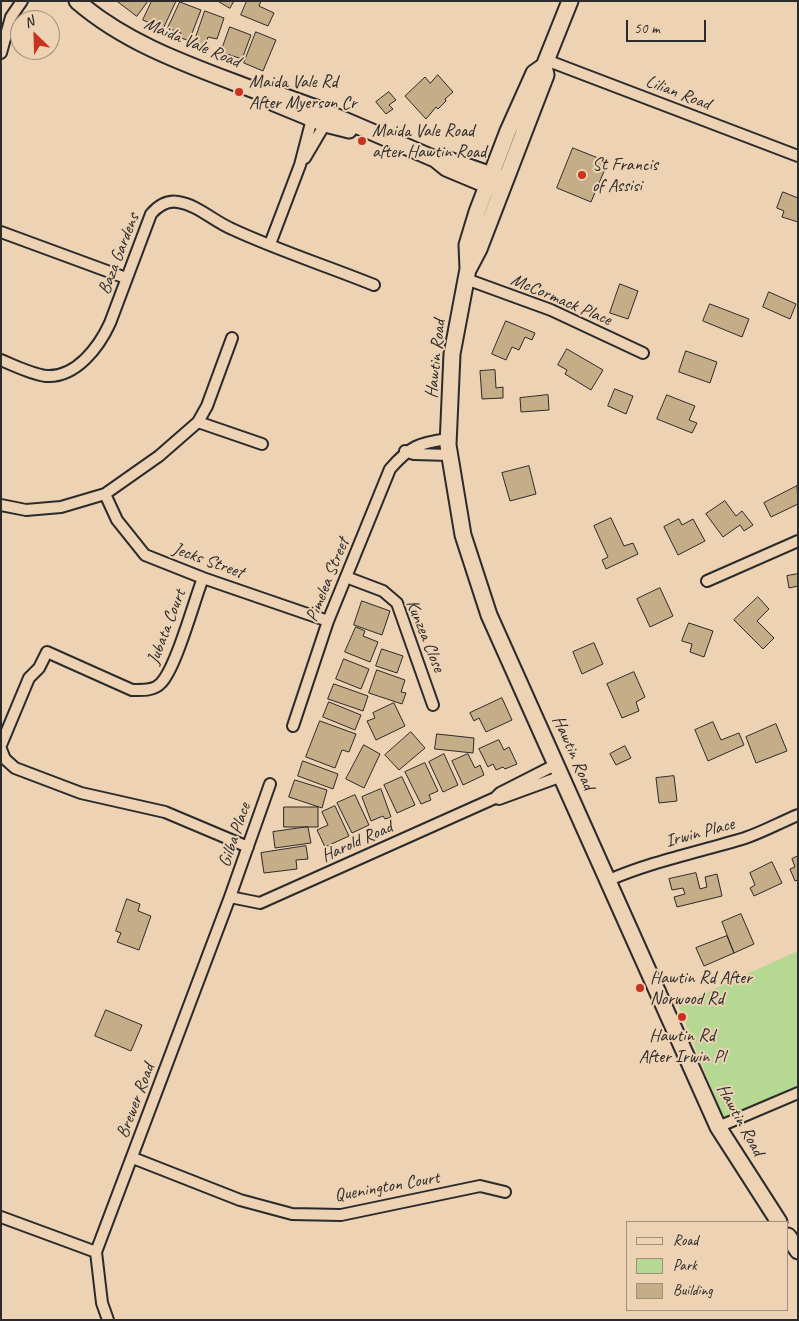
<!DOCTYPE html>
<html>
<head>
<meta charset="utf-8">
<style>
  body { margin:0 }
  #map { position:relative; width:799px; height:1321px; overflow:hidden; background:#edd2b4; font-family:Caveat,sans-serif }
  canvas { display:block }
  .frame { position:absolute; inset:0; border:2px solid #2b2b2b; pointer-events:none }
  .legend { position:absolute; left:626px; top:1221px; width:162px; height:90px; box-sizing:border-box; background:#edd2b4; border:1px solid #9f8f7d; margin:0; padding:6px 9px; list-style:none; font-size:15px; color:#2b2b2b }
  .legend li { display:flex; align-items:center; gap:10px; height:25px }
  .legend b { width:25px; border:1px solid #9f8f7d }
  .north { position:absolute; left:10px; top:10px; width:50px; height:50px; box-sizing:border-box; background:#edd2b4; border:1px solid #9f8f7d; border-radius:50%; rotate:336deg; font-size:14px; font-weight:700; line-height:20px; text-align:center; color:#2b2b2b }
  .north::after { content:''; display:block; margin:auto; width:18px; height:22px; background:#c8321e; clip-path:polygon(50% 0,100% 100%,50% 72%,0 100%) }
  .scale { position:absolute; left:626px; top:20px; width:80px; height:22px; box-sizing:border-box; border:2px solid #2b2b2b; border-top:0; padding-left:6px; font-size:15px; line-height:18px; white-space:nowrap; color:#2b2b2b; -webkit-text-stroke:4px #edd2b4; paint-order:stroke }
</style>
</head>
<body>
<div id="map">
<canvas width="799" height="1321"></canvas>
<div class="frame"></div>
<ul class="legend">
<li><b style="height:6px;background:#edd2b4"></b>Road</li>
<li><b style="height:14px;background:#b5d892"></b>Park</li>
<li><b style="height:14px;background:#c5ad88"></b>Building</li>
</ul>
<div class="north">N</div>
<div class="scale">50 m</div>
</div>
<script>
const context = document.querySelector('canvas').getContext('2d');
context.lineJoin = 'round';
function fillPath(path, color) { context.fillStyle = color; context.fill(path, 'evenodd'); }
function trace(path, color, width, dash) { context.strokeStyle = color; context.lineWidth = width; context.lineCap = dash ? 'butt' : 'round'; context.setLineDash(dash || []); context.stroke(path); }
function write(font, color, halo, rows, align = 'center') {
  context.font = font + ' Caveat,sans-serif'; context.lineWidth = 4; context.setLineDash([]); context.textBaseline = 'middle'; context.strokeStyle = halo; context.fillStyle = color; for (const [text, x, y, turn = 0] of rows) {
    context.save(); context.translate(x, y); context.rotate((+turn || 0) * Math.PI / 180); context.textAlign = isNaN(turn) ? turn : align; if (halo) context.strokeText(text, 0, 0); context.fillText(text, 0, 0); context.restore();
  }
}
fillPath(new Path2D(`
  M798 951V1085L724 1119 678 1005Z`), '#b5d892');
const building = new Path2D(`
  M117 1H148L137 16Z
  M152 1H176L163 29 143 20Z
  M218 1H234L230 8Z
  M247 1H261L259 6 274 13 268 26 241 15Z
  M180 2 201 10 189 41 179 37 181 33 168 28Z
  M205 11 224 18 217 39 208 37 205 46 194 43Z
  M230 27 251 35 242 59 221 52Z
  M256 32 276 40 263 71 244 63Z
  M438 75 453 92 445 99 446 101 438 109 436 107 426 119 405 96 425 77 430 83Z
  M389 92 396 100 389 105 393 109 386 114 376 102Z
  M573 148 608 162 591 202 557 188Z
  M783 192 798 198V222L782 217 784 211 777 208Z
  M620 284 638 291 628 319 610 313Z
  M769 292 796 304 790 319 763 307Z
  M710 304 749 319 742 337 703 321Z
  M506 321 535 333 532 340 525 337 519 350 512 347 506 360 492 354Z
  M567 349 603 370 591 390 565 374 567 370 558 365Z
  M686 351 717 362 710 383 679 372Z
  M495 370 496 388 503 387V398L482 399 480 371Z
  M615 389 633 396 626 414 608 406Z
  M548 395 549 410 521 412 520 398Z
  M667 395 695 406 689 420 697 423 692 433 657 419Z
  M529 466 536 494 510 501 502 473Z
  M797 486 798 504 771 517 764 503Z
  M725 501 736 516 742 511 753 525 744 531 740 525 723 537 706 514Z
  M611 518 624 546 633 543 638 554 606 569 602 560 608 557 594 526Z
  M679 519 682 525 693 519 705 541 678 555 664 527Z
  M798 574V586L789 588 787 576Z
  M660 588 673 616 650 627 637 599Z
  M758 597 769 609 757 621 774 638 763 649 734 620Z
  M362 601 390 611 382 635 354 625Z
  M689 623 713 631 704 657 690 652 692 644 682 641Z
  M356 627 365 631 363 636 378 642 370 662 345 652Z
  M594 643 603 664 582 674 573 652Z
  M382 649 403 656 397 673 376 666Z
  M344 659 369 669 361 689 336 679Z
  M377 670 405 680 401 692 406 693 402 704 369 693Z
  M634 672 645 697 636 702 639 711 622 718 607 684Z
  M334 684 368 696 363 711 328 699Z
  M502 698 512 720 486 732 479 718 474 721 470 713Z
  M329 702 361 715 355 730 323 717Z
  M394 703 405 726 376 740 367 721 375 718 373 713Z
  M320 721 356 734 349 752 342 750 335 768 306 757Z
  M713 722 721 740 739 733 744 745 708 761 695 730Z
  M776 724 787 751 756 763 746 737Z
  M411 732 425 748 399 770 385 755Z
  M437 734 474 738 473 753 435 749Z
  M499 740 504 750 509 747 517 764 505 769 503 767 496 770 493 764 488 767 479 749Z
  M364 745 380 754 364 788 346 779Z
  M625 746 631 758 616 765 610 754Z
  M444 754 458 785 443 792 429 762Z
  M468 754 475 768 480 765 484 775 463 785 452 761Z
  M303 761 338 774 333 789 298 776Z
  M425 763 438 791 429 795 431 800 421 804 405 772Z
  M674 776 677 801 659 803 656 778Z
  M402 777 415 805 397 813 384 785Z
  M295 780 327 790 322 808 289 797Z
  M381 789 391 817 385 819 383 816 371 821 362 797Z
  M355 795 369 825 352 833 337 803Z
  M335 806 349 836 325 847 317 830 328 825 322 812Z
  M284 807H318V827H284Z
  M308 827 311 843 275 848 273 832Z
  M306 846 308 859 296 860 297 869 264 873 261 853Z
  M798 856V880L795 881 790 869 795 867 792 859Z
  M772 862 782 883 754 896 750 888 755 885 750 873Z
  M696 873 700 889 707 887 705 877 717 874 722 896 677 907 674 897 685 894 683 888 672 890 669 879Z
  M127 899 140 904 138 911 151 916 139 950 117 942 121 933 116 931Z
  M741 914 754 944 734 953 722 922Z
  M727 936 734 953 704 966 696 948Z
  M106 1010 142 1025 131 1051 95 1036Z`);
fillPath(building, '#c5ad88');
trace(building, '#2b2b2b', 1);
const street = new Path2D(`
  M1 53 11 17 22 1
  M546 60 798 156
  M305 158 328 119
  M1 232 126 278
  M270 244 300 165 313 115
  M466 279 551 310 643 353
  M1 360C15 366 31 374 46 376 76 378 99 347 110 323L151 214C158 206 167 200 178 202 198 205 213 221 232 229 277 250 327 266 374 285
  M198 422 262 444
  M405 451 414 454 450 455
  M105 494 117 520 145 555 203 578 328 621
  M1 505 26 510 61 507 105 494 159 456 198 422 207 406 232 338
  M346 577 383 591 397 603 433 705
  M707 581 798 541
  M293 726 328 621 390 469C410 446 419 443 448 439
  M1 745 29 678 39 668 47 652 132 690C142 690 154 691 161 683 176 668 194 601 203 578
  M1 749 5 759 15 768 81 793 165 812 248 847
  M499 799 562 776
  M609 880C653 861 699 852 745 838 763 832 781 822 798 815
  M230 897 260 903 495 798 500 793 557 764
  M718 1127 798 1093
  M133 1158 240 1200 292 1214 341 1215 480 1186 505 1192
  M1 1217 96 1252
  M108 1320 102 1303 96 1252 230 897 270 784`);
const secondary = new Path2D(`
  M77 1C130 47 198 68 262 93L280 95 316 108 435 159 446 168 501 191
  M570 1 544 66 534 73 508 131 477 212 467 245 468 269 452 354 448 445 463 535 489 615 718 1127 779 1222
  M274 103 325 124 349 130
  M446 159 500 178
  M469 268 479 249 546 75 544 66
  M788 1236 798 1251`);
trace(street, '#2b2b2b', 14);
trace(secondary, '#2b2b2b', 19);
trace(street, '#edd2b4', 10);
trace(secondary, '#edd2b4', 15);
for (const [x, y, r, color] of [
  [239,92,5,"#c8321e"],
  [362,141,5,"#c8321e"],
  [582,175,5,"#c8321e"],
  [640,988,5,"#c8321e"],
  [682,1017,5,"#c8321e"]
]) { const dot = new Path2D(); dot.arc(x, y, r, 0, 2 * Math.PI); context.fillStyle = color; context.fill(dot); trace(dot, '#edd2b4', 2); }
write('18px', '#2b2b2b', '#edd2b4', [
  ["Maida Vale Road",192,43,23],
  ["Lilian Road",678,93,21],
  ["Baza Gardens",119,254,-69],
  ["McCormack Place",561,300,23],
  ["Hawtin Road",436,359,-84],
  ["Jecks Street",208,561,20],
  ["Pimelea Street",328,580,-68],
  ["Jubata Court",167,627,-69],
  ["Kunzea Close",425,636,68],
  ["Hawtin Road",573,753,66],
  ["Irwin Place",700,833,-15],
  ["Gilba Place",235,835,-71],
  ["Harold Road",357,842,-24],
  ["Brewer Road",136,1101,-69],
  ["Hawtin Road",740,1120,61],
  ["Quenington Court",387,1187,-10]
]);
write('18px', '#2b2b2b', '#edd2b4', [
  ["Maida Vale Rd",249,82],
  ["After Myerson Cr",249,103],
  ["Maida Vale Road",372,131],
  ["after Hawtin Road",372,152],
  ["St Francis",592,165],
  ["of Assisi",592,186],
  ["Hawtin Rd After",650,978],
  ["Norwood Rd",650,999],
  ["Hawtin Rd",682,1036,"center"],
  ["After Irwin Pl",682,1057,"center"]
], 'left');
</script>
</body>
</html>
